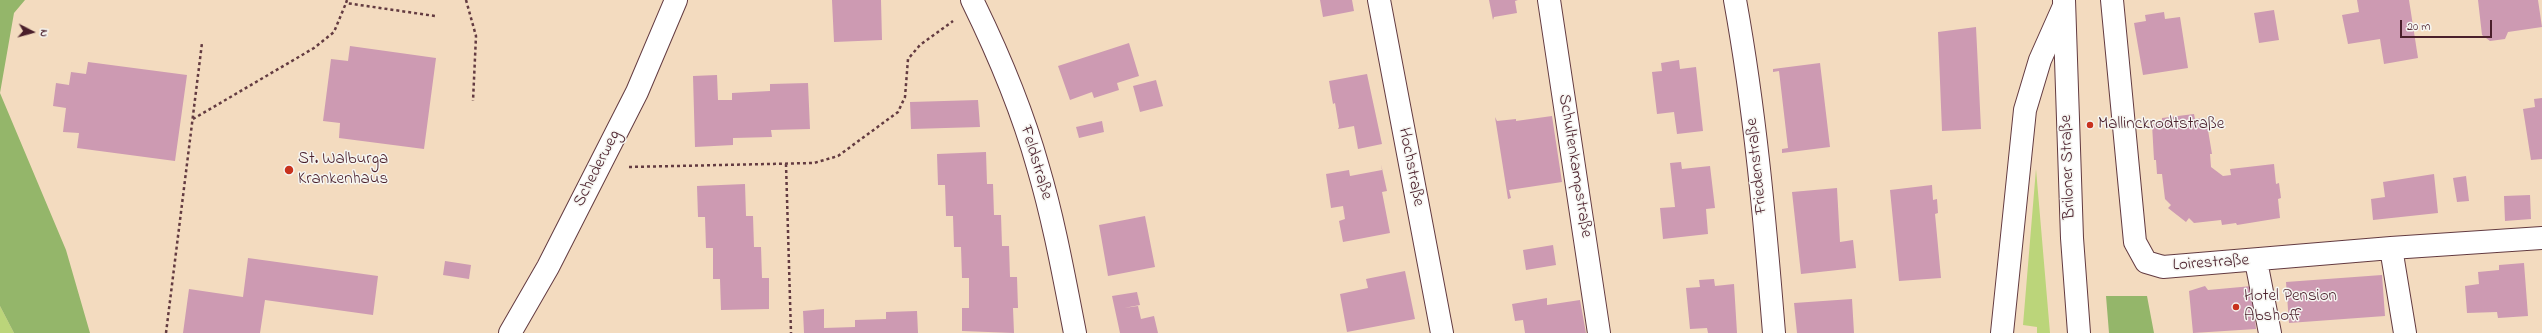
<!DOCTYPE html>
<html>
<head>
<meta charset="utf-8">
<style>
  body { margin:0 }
  #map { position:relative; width:2542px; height:333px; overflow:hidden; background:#f3dbbf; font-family:"Indie Flower",sans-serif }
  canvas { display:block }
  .north { position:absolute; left:12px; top:12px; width:40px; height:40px; -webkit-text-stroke:3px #f6f6f2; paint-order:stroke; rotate:96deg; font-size:11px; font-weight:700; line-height:16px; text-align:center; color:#4a1f2b }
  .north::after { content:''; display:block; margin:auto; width:14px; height:18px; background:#4a1f2b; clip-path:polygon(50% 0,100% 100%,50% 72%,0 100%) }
  .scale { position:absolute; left:2400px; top:20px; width:92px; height:18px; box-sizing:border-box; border:2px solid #4a1f2b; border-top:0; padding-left:5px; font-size:12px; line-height:14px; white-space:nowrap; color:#4a1f2b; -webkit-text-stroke:3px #f6f6f2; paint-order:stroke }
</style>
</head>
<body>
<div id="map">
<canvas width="2542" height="333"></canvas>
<div class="north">N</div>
<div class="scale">20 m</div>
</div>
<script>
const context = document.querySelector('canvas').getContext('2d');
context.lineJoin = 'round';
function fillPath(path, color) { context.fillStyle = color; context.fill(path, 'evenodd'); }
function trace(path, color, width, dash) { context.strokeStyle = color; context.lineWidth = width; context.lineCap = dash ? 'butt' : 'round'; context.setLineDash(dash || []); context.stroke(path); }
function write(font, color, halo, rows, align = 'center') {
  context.font = font + ' "Indie Flower",sans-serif'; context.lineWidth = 3; context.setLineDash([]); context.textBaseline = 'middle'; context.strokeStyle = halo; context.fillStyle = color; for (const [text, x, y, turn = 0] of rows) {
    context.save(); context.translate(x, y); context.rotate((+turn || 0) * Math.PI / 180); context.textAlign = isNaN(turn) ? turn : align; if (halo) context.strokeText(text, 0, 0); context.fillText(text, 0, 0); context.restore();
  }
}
fillPath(new Path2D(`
  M2036 169 2050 333H2037V327L2023 325Z
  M0 306 14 333H0Z`), '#bbd57a');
fillPath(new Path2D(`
  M0 0H25L14 13 0 93 66 250 90 333H14L0 306Z
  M2106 296H2147L2154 333H2109Z`), '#94b66a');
fillPath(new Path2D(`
  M832 0H881L882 40 834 42Z
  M1320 0H1352L1354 11 1323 17Z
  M1489 0H1518L1515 1 1517 13 1494 17 1493 20Z
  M2357 0H2409L2418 58 2384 64 2380 39 2348 44 2342 15 2359 12Z
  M2478 0H2538L2542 27 2508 32 2505 39 2490 41 2482 35Z
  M2274 10 2279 40 2259 43 2254 13Z
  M2164 12 2165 19 2180 17 2188 68 2143 75 2134 23 2146 21 2145 15Z
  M1976 27 1981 129 1942 131 1938 32Z
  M1129 43 1139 76 1117 83 1119 90 1094 98 1092 92 1070 100 1058 66Z
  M350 46 436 58 424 149 339 138 340 123 323 121 331 59 348 61Z
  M1679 60 1680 69 1696 67 1703 131 1677 134 1674 112 1657 114 1652 72 1662 71 1661 63Z
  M88 62 187 75 175 161 77 148 79 133 63 132 66 108 53 106 56 83 69 85 71 72 86 74Z
  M1820 63 1830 147 1782 153V149L1788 148 1779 71 1773 72V69Z
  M1367 74 1382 144 1358 149 1354 126 1338 129 1339 127 1335 103 1333 104 1329 81Z
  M717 75 718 100H732V93L770 91V84L808 83 810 129 771 130 772 137 733 138V145L695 147 693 76Z
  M1156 80 1163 106 1140 112 1133 86Z
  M2542 98V159L2531 160 2523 109 2535 107 2534 99Z
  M978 100 980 127 911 129 910 102Z
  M2194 114 2195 119 2206 118 2212 154H2210L2211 167 2223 176 2231 175 2230 169 2274 164 2276 184 2279 183 2281 198 2278 199 2280 218 2237 225 2236 223 2222 225 2221 220 2194 223 2189 218 2186 222 2168 208 2171 205 2165 199 2162 174H2157L2156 160H2154L2152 124 2162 123V118Z
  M1552 116 1562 182 1509 190 1511 198 1508 199 1495 117 1497 121 1516 119V121Z
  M1102 121 1104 132 1079 138 1076 127Z
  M986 152 987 184H993L994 215H1001L1002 246H1009L1010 277H1017L1018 308H1013L1014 333 962 331V308H969V278H962L961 247H954L953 216H946L945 185H938L937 154Z
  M1681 162 1682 169 1710 166 1715 208 1706 209 1708 234 1663 239 1660 208 1675 207 1670 163Z
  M1381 164 1387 191 1382 192 1390 233 1343 242 1339 221 1345 219 1343 206 1331 208 1326 174 1349 170 1350 176 1382 170Z
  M2434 174 2438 213 2373 220 2371 199 2385 197 2383 182Z
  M2466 176 2469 201 2457 202 2453 178Z
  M745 184 746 216H753L754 247H761L762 278H769V309L721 310 720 279H713V248H706L705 217H698L697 186Z
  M1932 185 1933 200 1937 199 1938 213 1935 214 1941 278 1899 281 1890 190Z
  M1837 188 1840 242 1853 240 1856 268 1801 274 1792 192Z
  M2530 195 2531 219 2505 221 2504 196Z
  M1145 216 1155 267 1108 276 1099 225Z
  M1553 245 1556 265 1526 270 1523 250Z
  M248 258 378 276 373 315 265 300 260 333H183L189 289 243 297Z
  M445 261 471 265 469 279 443 275Z
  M2524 263 2528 316 2498 318 2497 312 2467 313 2465 286 2479 284 2478 272 2499 270V265Z
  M1405 271 1415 319 1347 332 1340 294 1368 288 1366 279Z
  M2382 275 2385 316 2289 323 2286 282Z
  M1714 279 1715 286 1734 284 1737 333H1708L1707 328 1690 329 1686 288 1700 287 1699 280Z
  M2205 286 2208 290 2252 286 2256 329 2193 333 2189 291Z
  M1137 292 1140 305 1124 308 1138 306 1141 319 1154 316 1158 333H1120L1112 296Z
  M1547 298V305L1580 300 1586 333H1525L1523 320 1515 321 1512 304Z
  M1852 299 1854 333H1797L1794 303Z
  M824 309V328L855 327V320L886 319V312L917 311 918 333H804L803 311Z`), '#cd9ab2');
const minor = new Path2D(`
  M972 0C998 53 1022 110 1038 167 1054 221 1064 277 1075 333
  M1379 0 1442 333
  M1549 0 1599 333
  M1735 0C1755 110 1765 221 1774 333
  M2112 0 2135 242 2146 262 2163 267 2391 248 2542 238
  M2391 248 2405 333
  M2256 261 2270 333
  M510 333 548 267 637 92 676 0
  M2002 333 2025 110 2040 60 2064 6`);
const secondary = new Path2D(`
  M2064 0 2072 238 2079 333`);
trace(minor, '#633b41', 24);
trace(secondary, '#633b41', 24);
trace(new Path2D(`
  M347 0 346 3 435 16
  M466 0 476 36 473 101
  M193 119 314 48 334 32 346 3
  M786 164 791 333
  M629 167 814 163 838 156 898 112 905 97 908 59 920 45 953 21
  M166 333 202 43`), '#633b41', 2.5, [3, 3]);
trace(minor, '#fff', 22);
trace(secondary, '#fff', 22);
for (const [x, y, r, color] of [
  [2090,125,4,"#c8321e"],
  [289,170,5,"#c8321e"],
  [2236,307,4,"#c8321e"]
]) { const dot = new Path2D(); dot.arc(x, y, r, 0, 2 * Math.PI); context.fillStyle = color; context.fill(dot); trace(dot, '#f6f6f2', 1.5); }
write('17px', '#4a1f2b', '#f6f6f2', [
  ["Mallinckrodtstraße",2098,125],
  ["St. Walburga",298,160],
  ["Krankenhaus",298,180],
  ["Hotel Pension",2244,297],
  ["Abshoff",2244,317]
], 'left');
write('17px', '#4a1f2b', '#f6f6f2', [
  ["Feldstraße",1035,163,73],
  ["Schultenkampstraße",1574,166,81],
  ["Friedenstraße",1758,166,-96],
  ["Hochstraße",1410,167,79],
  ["Briloner Straße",2069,167,-92],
  ["Schederweg",598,169,-63],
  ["Loirestraße",2211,264,-4]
]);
</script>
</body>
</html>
